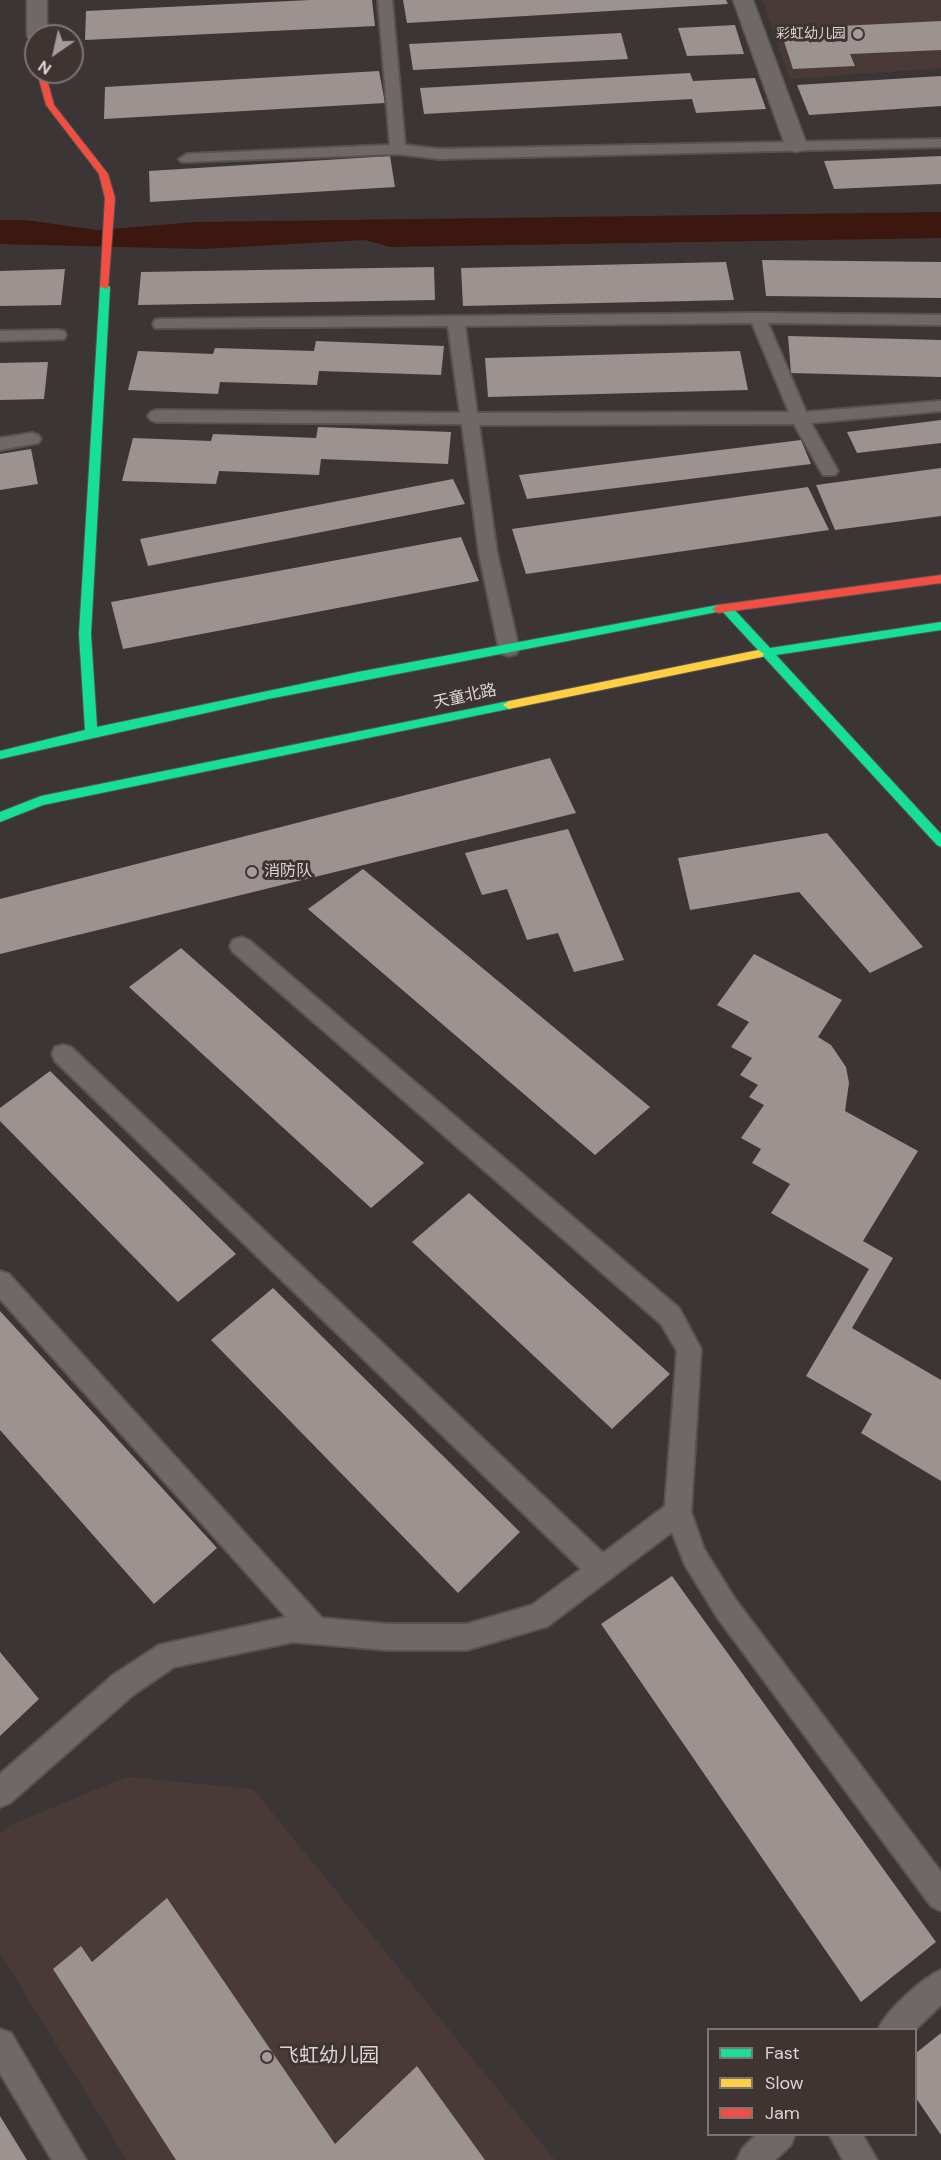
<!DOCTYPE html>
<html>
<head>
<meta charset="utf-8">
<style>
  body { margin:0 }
  #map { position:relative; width:941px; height:2160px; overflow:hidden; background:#3b3635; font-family:"DM Sans",sans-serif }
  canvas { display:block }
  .legend { position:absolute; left:707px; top:2028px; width:210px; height:108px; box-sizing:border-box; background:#3e3432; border:2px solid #7d7473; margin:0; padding:8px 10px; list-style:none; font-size:18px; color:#dcd5d4 }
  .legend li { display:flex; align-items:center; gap:12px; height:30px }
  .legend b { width:30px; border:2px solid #7d7473 }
  .north { position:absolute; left:24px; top:24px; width:60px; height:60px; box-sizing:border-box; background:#3e3432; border:2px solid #7d7473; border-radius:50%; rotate:214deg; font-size:16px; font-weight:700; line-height:24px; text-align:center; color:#dcd5d4 }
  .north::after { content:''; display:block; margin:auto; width:21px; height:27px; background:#a49d9c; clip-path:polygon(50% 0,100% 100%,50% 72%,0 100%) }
</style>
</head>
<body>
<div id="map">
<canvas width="941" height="2160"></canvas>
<ul class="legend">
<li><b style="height:8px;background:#16e098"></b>Fast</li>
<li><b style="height:8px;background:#ffcf43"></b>Slow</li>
<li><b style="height:8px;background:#f24e42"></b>Jam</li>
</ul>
<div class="north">N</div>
</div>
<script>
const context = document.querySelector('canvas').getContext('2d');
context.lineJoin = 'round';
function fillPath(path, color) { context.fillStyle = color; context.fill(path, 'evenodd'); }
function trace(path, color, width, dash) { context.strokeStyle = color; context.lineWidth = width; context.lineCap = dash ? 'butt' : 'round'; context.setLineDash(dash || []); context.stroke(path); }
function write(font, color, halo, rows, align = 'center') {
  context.font = font + ' "DM Sans","Noto Sans SC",sans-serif'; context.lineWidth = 6; context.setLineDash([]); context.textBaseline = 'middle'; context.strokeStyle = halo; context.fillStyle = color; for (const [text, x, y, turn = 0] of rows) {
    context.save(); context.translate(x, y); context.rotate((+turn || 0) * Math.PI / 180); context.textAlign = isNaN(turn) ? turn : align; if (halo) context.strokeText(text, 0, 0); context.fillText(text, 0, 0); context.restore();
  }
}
fillPath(new Path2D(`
  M762 0H941V68L790 79Z
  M126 1777 253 1789 555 2160H127L0 1953V1833L8 1826Z`), '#493a37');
fillPath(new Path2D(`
  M941 212V238L390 247 365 240 203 249 0 244V220H25L97 230 196 222Z`), '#3b1710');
fillPath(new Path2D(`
  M310 0H372L375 26 85 40 86 11Z
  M403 0H726L728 4 407 23Z
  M941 21V50L850 54 855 66 793 69 780 29Z
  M735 25 744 54 687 56 678 28Z
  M621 33 628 59 413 70 409 44Z
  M379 71 385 103 104 119 105 87Z
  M690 73 693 81 755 78 766 109 696 113 692 99 424 114 420 88Z
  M941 76V106L809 115 797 85Z
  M390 156 395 187 150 202 149 171Z
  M941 156V184L834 189 824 161Z
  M762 260 941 262V298L766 296Z
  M726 262 734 300 463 306 461 268Z
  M434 267 435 300 138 305 141 272Z
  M65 269 61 305 0 306V271Z
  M788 336 941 340V377L791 373Z
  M316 341 444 346 441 375 319 371 317 385 220 382 218 394 128 390 138 351 213 354 215 348 314 351Z
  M740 351 748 390 488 397 485 358Z
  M48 362 44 399 0 400V363Z
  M941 420V443L857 453 847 432Z
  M318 427 451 432 448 464 321 459 319 475 219 471 216 484 122 481 133 438 211 441 213 434 316 438Z
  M801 440 811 464 527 499 519 475Z
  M31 449 38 484 0 490V454Z
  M941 468V516L835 530 816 485Z
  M453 479 465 504 148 566 140 539Z
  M808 487 829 530 526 574 512 529Z
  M461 537 479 581 123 649 111 602Z
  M550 758 576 813 0 954V899Z
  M568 829 624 960 574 972 558 933 527 940 507 889 482 895 465 853Z
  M827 833 923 947 870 973 799 892 690 910 678 858Z
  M363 869 650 1107 595 1155 308 909Z
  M181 948 424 1163 371 1208 129 987Z
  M754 954 842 1000 818 1037 831 1045 846 1067 849 1083 845 1111 918 1151 863 1241 893 1258 852 1328 941 1380V1481L861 1433 872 1414 806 1376 869 1269 771 1213 790 1184 752 1163 761 1149 741 1138 764 1105 749 1097 758 1085 740 1075 752 1058 731 1047 749 1022 717 1005Z
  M50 1071 236 1254 178 1302 0 1121V1108Z
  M469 1193 670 1374 612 1429 412 1242Z
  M273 1288 520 1532 458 1593 211 1340Z
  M0 1311 217 1548 154 1604 0 1430Z
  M672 1576 936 1942 861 2002 601 1624Z
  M0 1652 39 1699 0 1736Z
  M167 1898 335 2144 417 2066 485 2160H176L53 1969 81 1946 92 1962Z
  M941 2033V2135L916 2098V2053Z
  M0 2116 27 2160H0Z`), '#9c928f');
const lane = new Path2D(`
  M378 0H392L405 145 439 149 941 139V147L439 159 398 154 182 162 179 159 187 154 390 145Z
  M758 313 941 315V325L768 323 806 412 941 401V411L811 423 838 471 835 475H823L794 424 479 425 497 553 519 649 516 654 509 656 502 654 499 649 479 553 462 424 157 422 151 420 148 416 151 412 157 410 460 413 448 326 155 328 153 324 155 320 161 319ZM752 323 789 412 477 413 465 326Z
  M58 330 64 331 66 335 64 339 0 341V331Z
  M32 433 38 435 41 439 38 443 0 450V438Z
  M241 937 249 940 679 1308 701 1349 691 1512 704 1549 735 1599 941 1872V1911L931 1906 717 1617 685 1565 672 1532 548 1626 467 1650H387L293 1642 174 1667 133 1695 10 1803 0 1807V1774L113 1675 159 1645 286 1617 0 1299V1271L9 1274 322 1618 387 1624H467L532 1605 581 1569 55 1061 52 1054 55 1047 63 1045 71 1047 603 1553 665 1506 677 1351 661 1324 233 952 230 946 233 940Z
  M941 1970V2005L915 2030H878C886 2011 922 1978 941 1970Z
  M0 2029 11 2033 86 2160H52L0 2073Z
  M757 2134H795L791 2145 775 2160H737L742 2149Z
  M829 2134H862L877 2160H843Z`);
const street = new Path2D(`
  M27 0H47V36H36V42L30 40 27 36Z
  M733 0H753L807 145 804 150 796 152 788 150 785 145Z`);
const fast = new Path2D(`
  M105 284 110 287 91 634 97 727 358 672 718 605H730L770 648 941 622V630L776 655 941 834V847L937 845 764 657H754L752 654 758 650 722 611 268 699 0 759V751L85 730 79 634 100 287Z
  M509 701 515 705 513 708 43 805 0 822V812L41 796Z`);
const slow = new Path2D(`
  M758 650 764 654 762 657 509 709 503 705 509 701Z`);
const jam = new Path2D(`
  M37 72H45L54 105 108 174 115 198 108 289 100 287 105 198 99 174 46 105Z
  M941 575V583L718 613 712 609 718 605Z`);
trace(lane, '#575352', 4);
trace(street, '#575352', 3);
trace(fast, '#575352', 2);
trace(slow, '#575352', 2);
trace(jam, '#575352', 2);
fillPath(lane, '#6f6866');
fillPath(street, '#6f6866');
fillPath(fast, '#16e098');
fillPath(slow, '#ffcf43');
fillPath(jam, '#f24e42');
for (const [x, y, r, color] of [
  [858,34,6,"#a49d9c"],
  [252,872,6,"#a49d9c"],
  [267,2057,6,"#a49d9c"]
]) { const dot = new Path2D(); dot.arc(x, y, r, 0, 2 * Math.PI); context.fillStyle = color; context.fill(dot); trace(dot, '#3e3432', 2); }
write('14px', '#dcd5d4', '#3e3432', [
  ["彩虹幼儿园",846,34]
], 'right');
write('16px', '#dcd5d4', '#3e3432', [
  ["天童北路",465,697,-12]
]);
write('16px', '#dcd5d4', '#3e3432', [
  ["消防队",264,872]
], 'left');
write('20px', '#dcd5d4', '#3e3432', [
  ["飞虹幼儿园",279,2057]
], 'left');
</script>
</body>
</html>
